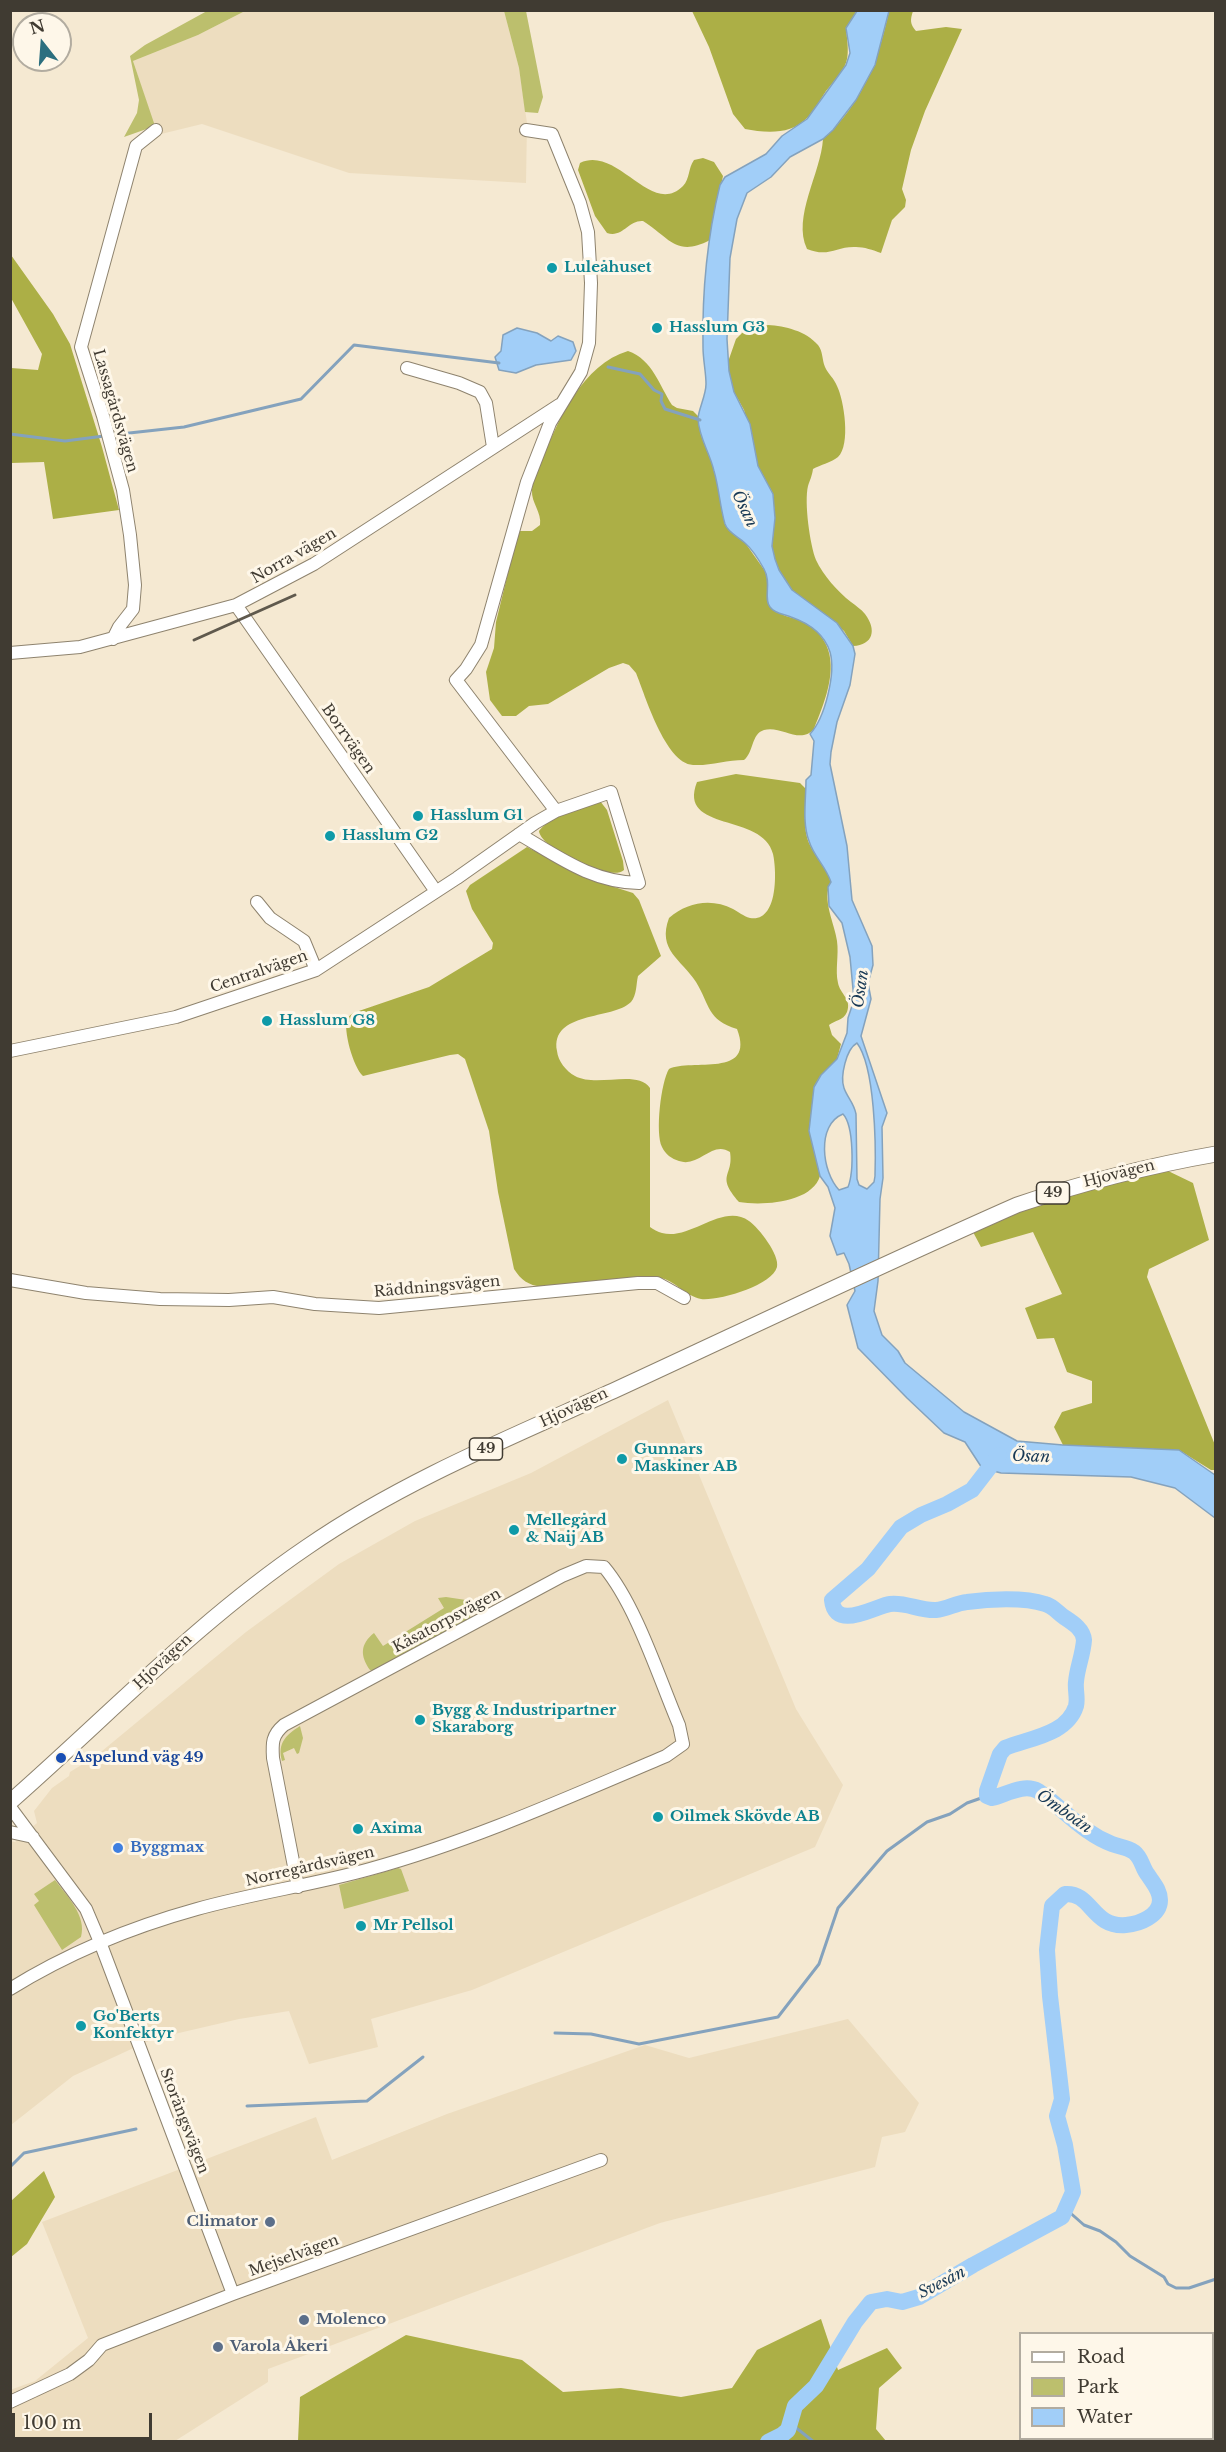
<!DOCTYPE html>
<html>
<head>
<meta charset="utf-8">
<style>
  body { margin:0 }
  #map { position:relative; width:1226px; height:2452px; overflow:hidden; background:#f5e9d2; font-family:"Libre Baskerville",serif }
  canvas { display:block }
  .frame { position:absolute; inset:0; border:12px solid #403b32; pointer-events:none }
  .legend { position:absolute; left:1019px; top:2332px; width:195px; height:108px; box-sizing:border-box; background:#fef7e9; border:2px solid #b2aca0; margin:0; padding:8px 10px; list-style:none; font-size:18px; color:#403b32 }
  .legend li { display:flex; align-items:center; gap:12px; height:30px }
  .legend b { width:30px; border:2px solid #b2aca0 }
  .north { position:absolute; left:12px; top:12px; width:60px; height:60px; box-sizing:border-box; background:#fef7e9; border:2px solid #b2aca0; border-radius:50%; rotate:343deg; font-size:16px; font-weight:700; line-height:24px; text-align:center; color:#403b32 }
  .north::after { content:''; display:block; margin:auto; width:21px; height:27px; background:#2b6f7f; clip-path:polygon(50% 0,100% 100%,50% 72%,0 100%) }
  .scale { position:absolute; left:12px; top:2413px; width:140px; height:27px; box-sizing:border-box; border:3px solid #403b32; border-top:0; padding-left:8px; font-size:18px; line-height:21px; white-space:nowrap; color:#403b32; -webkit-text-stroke:4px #fef7e9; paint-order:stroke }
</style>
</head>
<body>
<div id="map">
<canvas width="1226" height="2452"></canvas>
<div class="frame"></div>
<ul class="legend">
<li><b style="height:8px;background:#fff"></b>Road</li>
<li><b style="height:16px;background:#bcbf6d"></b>Park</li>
<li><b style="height:16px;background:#a1cef8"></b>Water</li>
</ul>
<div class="north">N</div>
<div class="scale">100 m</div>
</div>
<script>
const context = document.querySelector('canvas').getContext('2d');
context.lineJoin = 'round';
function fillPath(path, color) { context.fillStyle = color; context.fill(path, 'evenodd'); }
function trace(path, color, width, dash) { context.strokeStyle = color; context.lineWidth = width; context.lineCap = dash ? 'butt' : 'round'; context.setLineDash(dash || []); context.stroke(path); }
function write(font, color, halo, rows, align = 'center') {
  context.font = font + ' "Libre Baskerville",serif'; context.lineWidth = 6; context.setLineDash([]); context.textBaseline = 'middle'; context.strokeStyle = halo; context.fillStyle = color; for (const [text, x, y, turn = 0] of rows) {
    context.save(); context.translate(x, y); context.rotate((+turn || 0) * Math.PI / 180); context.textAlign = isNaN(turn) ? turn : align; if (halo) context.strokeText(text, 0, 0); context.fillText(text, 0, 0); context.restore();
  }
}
fillPath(new Path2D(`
  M245 11H504L519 68 527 123 526 183 349 173 202 124 157 135 133 61 198 35Z
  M668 1400 796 1709 843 1785 815 1847 472 1990 371 2019 378 2047 309 2064 289 2011 239 2019 153 2039 73 2076 11 2125 10 1841 15 1842 37 1823 34 1811 52 1788 69 1776 70 1772 96 1756 246 1632 339 1564 415 1521 531 1473Z
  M848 2019 919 2103 905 2132 882 2137 875 2167 660 2223 268 2369V2382L175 2441H11L10 2390 35 2381 88 2338 42 2222 316 2117 332 2160 447 2114 645 2045 689 2058Z`), '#edddbf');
fillPath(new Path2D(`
  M207 11H245L198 35 133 61 155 126 124 137 137 113 139 100 130 56 145 45Z
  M504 11H526L543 97 538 113 525 112 519 68Z
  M446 1597 466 1600 470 1608V1619L373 1671 370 1670C360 1656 360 1644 374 1633L383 1646 444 1608 438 1598Z
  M300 1726 303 1738 299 1753 297 1754 294 1748 283 1753 285 1760 282 1761C277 1743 286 1735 300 1726Z
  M398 1868 401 1869 409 1891 344 1909 339 1885Z
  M55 1880C67 1896 87 1916 81 1937L62 1950 34 1905 39 1901 34 1894Z`), '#bcbf6d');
fillPath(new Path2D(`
  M692 11H857L846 28C850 63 849 64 826 91 820 100 815 110 807 118 791 135 766 133 745 129L733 114 709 47Z
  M889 11H913C910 20 910 24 916 31L946 27 962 29 925 111 911 150 902 189 906 200 905 207 892 220 881 253C873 250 864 247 856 247 836 246 829 258 807 249 792 217 821 173 823 139 862 104 878 61 889 11Z
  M703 158 714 162 723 176 710 240C676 258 669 237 643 221 628 220 623 238 607 233L595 216 578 170 580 163C618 145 651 218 683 186 690 179 688 168 694 160Z
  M11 255 53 314 70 344 102 447 119 510 53 519 44 462 11 463V368L38 370 42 354 11 298Z
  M768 325C785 326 806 331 818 345 823 351 822 360 825 367 828 374 834 378 837 386 844 400 851 445 838 457 832 462 820 465 813 469 812 476 810 480 808 486 804 502 810 545 816 560 823 575 838 592 851 602 856 606 861 609 865 614 877 630 873 645 853 646L844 631 792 590 779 570 775 559 772 546 775 518 773 494 758 466 744 410 734 392 729 371V359L736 339 744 331Z
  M628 351C653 360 659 385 672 405L677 408 693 411 698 416 701 435 714 469 726 526 746 544 765 571 769 584 767 599C771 603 775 609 780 613 787 618 798 618 806 623 847 649 828 694 814 729 800 745 781 725 764 730 751 734 754 752 744 760 727 760 710 766 693 765 665 763 645 695 636 673L629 665 623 663 609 668 548 704 529 706 516 716H502L490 700 486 672 494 648 496 622 517 536 520 531H532L540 525C542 512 531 503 532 490 532 480 538 469 542 460 558 420 583 364 628 351Z
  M736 774 800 783 806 789C806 806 802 829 810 845 817 859 826 867 831 882 821 899 835 924 837 941 839 955 835 970 838 983 840 994 852 999 847 1012 843 1021 835 1020 829 1025L832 1035 841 1044 837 1059 821 1075 814 1087 809 1131 820 1176C812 1203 762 1206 739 1202 715 1174 734 1177 730 1152 712 1140 699 1168 679 1161 672 1159 665 1154 662 1147 655 1133 661 1082 669 1069 691 1058 756 1079 737 1029 707 1020 710 1005 696 982 681 959 657 950 669 918 687 902 712 898 733 909 739 912 743 916 750 918 778 923 777 872 773 854 763 812 677 833 697 782Z
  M600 801 607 810 623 861 624 870C610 883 540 848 539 831 552 815 580 807 600 801Z
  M527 847 589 879 633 893 639 900 661 956 638 976C636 984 637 995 631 1002 613 1020 550 1011 557 1051 558 1061 566 1071 575 1076 597 1088 637 1069 650 1088V1227C653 1229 658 1232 662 1233 690 1241 723 1202 749 1221 759 1228 780 1255 777 1267 772 1286 718 1301 701 1299 685 1296 675 1280 660 1278 650 1277 638 1280 628 1281 599 1283 570 1285 542 1287 528 1285 521 1280 514 1269L498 1192 489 1131 465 1059 458 1054 450 1055 363 1076C353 1067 343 1030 347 1018L353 1013 429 987 492 949 493 943 472 909 466 891 470 885Z
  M1164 1169 1193 1183 1209 1240 1149 1269 1147 1277 1215 1445V1470H1211L1179 1450 1063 1445 1054 1427 1062 1412 1092 1403V1381L1067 1372 1054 1338 1037 1339 1025 1308 1062 1294 1033 1232 981 1247 973 1232 1036 1204Z
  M44 2171 55 2197 27 2244 11 2257V2201Z
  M821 2319 838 2370 887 2348 902 2368 879 2388 876 2429 886 2441H298L300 2397 406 2335 522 2360 563 2392 621 2388 681 2397 732 2388 757 2350Z`), '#acaf46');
const water = new Path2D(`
  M857 11H889L875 65 856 100 833 130 823 139 790 157 771 177 747 193 737 219 730 258 727 339 729 371 734 392 750 424 758 466 773 494 775 518 772 546 775 559 779 570 792 590 837 623 853 646 855 654 850 685 837 722 831 752 830 764 847 846 852 900 872 946 873 965 868 983 871 999 861 1036 887 1113 882 1127 883 1178 880 1199 878 1281 874 1311 882 1335 898 1351 905 1363 964 1412 1017 1441 1063 1445 1179 1450 1215 1475V1518L1175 1488 1131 1477 1001 1473 982 1468 965 1442 944 1433 907 1398 858 1348 847 1305 855 1291 849 1264 844 1253 837 1255 830 1236 835 1208 828 1187 820 1176 809 1131 814 1087 821 1075 837 1059 847 1033 848 1018 854 1000 850 957 842 923 829 906 828 887 831 882C825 865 814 857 809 841 802 823 806 799 806 780L811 775 814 741 810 734C825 718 836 673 830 652 824 633 808 623 791 617 784 614 775 614 770 607 763 598 772 583 764 569 759 560 753 550 745 543 739 537 728 533 725 524 720 507 719 488 714 471 710 453 699 438 698 419 698 410 706 396 706 384 706 372 703 360 703 347 702 293 707 238 720 185L725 177 766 154 782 136 807 119 846 65 850 53 846 28ZM857 1043C875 1067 876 1145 875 1176L874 1182 867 1189 859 1185 857 1179 856 1114C854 1103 847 1097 844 1088 840 1077 846 1049 857 1043ZM843 1114C854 1126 854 1172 848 1187L839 1190C822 1172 816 1125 843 1114Z
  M517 328 537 333 551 341 558 336 573 342 576 351 571 360 536 365 516 373 499 370 495 357 501 351 503 335Z`);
fillPath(water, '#a1cef8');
trace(water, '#84a2bd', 1.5);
trace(new Path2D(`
  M608 367 640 374 654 390 662 394 661 401 665 409 700 420
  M10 434 65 441 104 436
  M111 435 184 427 301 399 354 345 499 363
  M555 2033 591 2034 639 2044 778 2017 819 1964 838 1908 887 1851 927 1822 950 1814 967 1803 987 1796
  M247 2106 367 2101 423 2057
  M10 2167 24 2153 136 2129
  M1067 2210 1084 2225 1100 2231 1116 2242 1130 2256 1164 2277 1168 2284 1176 2288H1189L1216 2279
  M790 2423 814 2442`), '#84a2bd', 3);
trace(new Path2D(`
  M768 2442 782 2435 788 2430 795 2406 816 2386 855 2322 871 2302 887 2299 902 2302 919 2297 973 2265 1062 2217 1073 2192 1065 2145 1057 2116 1062 2099 1050 1996 1047 1950 1052 1906 1065 1894C1092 1892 1092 1928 1126 1925 1139 1924 1160 1916 1160 1900 1160 1890 1153 1883 1148 1875 1142 1868 1142 1858 1134 1852 1127 1847 1120 1847 1112 1844 1104 1841 1095 1836 1088 1831 1070 1819 1056 1803 1038 1791 1024 1783 1005 1795 992 1798L987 1796V1791L1000 1754 1005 1748C1029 1738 1067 1735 1076 1706 1078 1698 1075 1690 1076 1682 1077 1668 1083 1655 1084 1640 1083 1629 1073 1623 1064 1617 1057 1612 1053 1606 1045 1604 1025 1597 988 1599 967 1602 956 1603 947 1609 936 1610 920 1611 906 1602 890 1604 875 1606 835 1632 832 1600L868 1569 901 1527 921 1515 947 1504 972 1490 999 1455`), '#a1cef8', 16);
const minor = new Path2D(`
  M526 130 552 134 580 203 588 232 591 283 589 343 581 372 550 423 527 482 481 645 466 669 456 680 556 811
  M407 368 459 383 480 392 486 403 493 447
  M236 605 435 890
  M113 639 119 627 133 609 135 585 130 535 123 490 103 416 81 347 136 146 156 130
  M10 653 80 647 236 605 314 564 559 405
  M257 902 270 918 304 941 316 970
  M10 1051 176 1017 316 970 457 878 535 823 556 811 611 792 639 883C591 882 559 857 519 834
  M10 1280 86 1293 160 1299 229 1300 273 1297 315 1304 379 1308 638 1283H657L684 1298
  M10 1807 86 1909 100 1942 233 2294
  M10 1832 33 1837
  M10 1989C68 1953 132 1927 197 1909 254 1893 313 1885 370 1869 472 1841 569 1797 666 1756L683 1744 679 1725C659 1678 636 1605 604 1567L586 1566 562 1576 284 1725C272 1735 272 1743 273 1758L298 1887
  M10 2402 70 2374 89 2360 102 2345 233 2294 601 2160`);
const major = new Path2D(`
  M10 1802C108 1716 198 1621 307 1547 401 1482 509 1438 613 1391 747 1329 881 1265 1017 1205 1082 1183 1147 1166 1216 1154`);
trace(minor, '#8e836e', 14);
trace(major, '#8e836e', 17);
trace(minor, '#fff', 12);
trace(major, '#fff', 15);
trace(new Path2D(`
  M194 640 295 595`), '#5f594d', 3);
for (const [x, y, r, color] of [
  [552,268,6,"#0f9aa8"],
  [657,328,6,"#0f9aa8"],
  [418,816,6,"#0f9aa8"],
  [330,836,6,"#0f9aa8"],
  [267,1021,6,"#0f9aa8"],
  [622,1459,6,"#0f9aa8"],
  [514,1530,6,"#0f9aa8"],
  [420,1720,6,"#0f9aa8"],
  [61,1758,6,"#1a4fb4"],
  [658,1817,6,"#0f9aa8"],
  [358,1829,6,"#0f9aa8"],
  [118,1848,6,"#3f7fe0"],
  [361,1926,6,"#0f9aa8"],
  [81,2026,6,"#0f9aa8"],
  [270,2222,6,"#5c6f8a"],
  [304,2320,6,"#5c6f8a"],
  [218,2347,6,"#5c6f8a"]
]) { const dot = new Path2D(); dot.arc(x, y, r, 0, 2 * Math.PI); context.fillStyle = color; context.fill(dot); trace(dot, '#fef7e9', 2); }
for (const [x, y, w] of [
  [1053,1193,33],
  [486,1449,33]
]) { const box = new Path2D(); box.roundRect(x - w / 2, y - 11, w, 22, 4.5); context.fillStyle = '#fef7e9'; context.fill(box); trace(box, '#403b32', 1.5); }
write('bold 14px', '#403b32', null, [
  ["49",1053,1193],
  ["49",486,1449]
]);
write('bold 15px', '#0d838f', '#fef7e9', [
  ["Luleåhuset",564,268],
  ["Hasslum G3",669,328],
  ["Hasslum G1",430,816],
  ["Hasslum G2",342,836],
  ["Hasslum G8",279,1021],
  ["Gunnars",634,1450],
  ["Maskiner AB",634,1467],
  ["Mellegård",526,1521],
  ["& Naij AB",526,1538],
  ["Bygg & Industripartner",432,1711],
  ["Skaraborg",432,1728],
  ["Oilmek Skövde AB",670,1817],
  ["Axima",370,1829],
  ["Mr Pellsol",373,1926],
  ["Go'Berts",93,2017],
  ["Konfektyr",93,2034]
], 'left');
write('15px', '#403b32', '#fef7e9', [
  ["Lassagårdsvägen",115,411,74],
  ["Norra vägen",294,556,-30],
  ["Borrvägen",348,739,55],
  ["Centralvägen",259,972,-19],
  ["Hjovägen",1119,1174,-14],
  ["Räddningsvägen",437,1287,-5],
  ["Hjovägen",574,1408,-25],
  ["Kåsatorpsvägen",447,1621,-28],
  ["Hjovägen",163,1662,-43],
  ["Norregårdsvägen",310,1867,-13],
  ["Storängsvägen",184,2121,69],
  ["Mejselvägen",294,2256,-20]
]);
write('bold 15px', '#164399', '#fef7e9', [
  ["Aspelund väg 49",73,1758]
], 'left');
write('bold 15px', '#366cbe', '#fef7e9', [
  ["Byggmax",130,1848]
], 'left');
write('bold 15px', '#4e5e75', '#fef7e9', [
  ["Climator",258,2222,"right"],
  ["Molenco",316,2320],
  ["Varola Åkeri",230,2347]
], 'left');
write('italic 16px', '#183955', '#fef7e9', [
  ["Ösan",744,509,65],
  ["Ösan",861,989,-82],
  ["Ösan",1031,1457,2],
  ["Ömboån",1064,1812,35],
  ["Svesån",942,2283,-27]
]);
</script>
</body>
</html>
